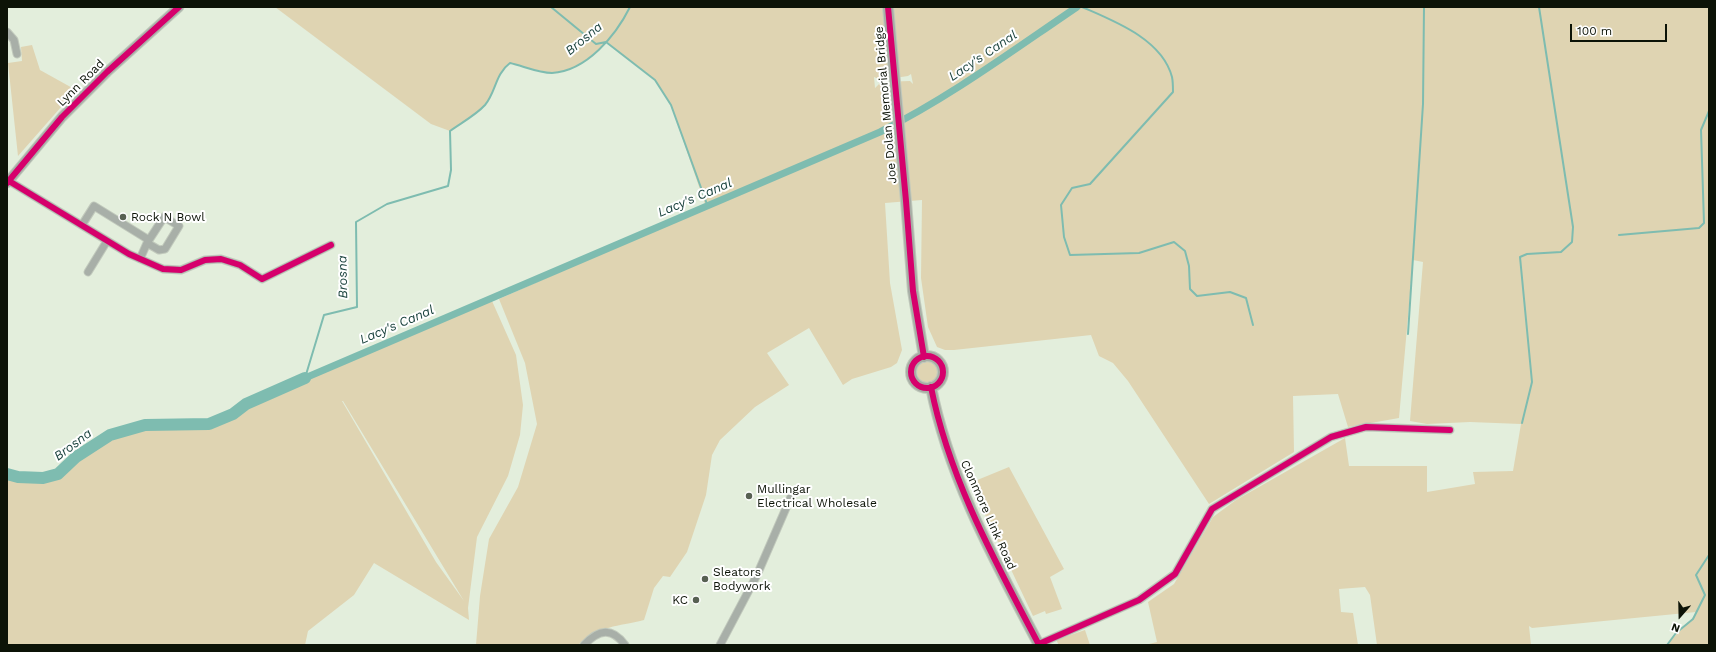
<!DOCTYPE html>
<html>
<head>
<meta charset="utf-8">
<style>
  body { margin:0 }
  #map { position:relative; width:1716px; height:652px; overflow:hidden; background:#e3eedc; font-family:"Work Sans",sans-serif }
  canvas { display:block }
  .frame { position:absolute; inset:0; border:8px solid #0c1307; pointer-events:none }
  .north { position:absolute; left:1660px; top:596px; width:40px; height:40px; -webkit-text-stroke:3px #fff; paint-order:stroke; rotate:200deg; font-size:11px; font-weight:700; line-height:16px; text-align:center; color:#0c1307 }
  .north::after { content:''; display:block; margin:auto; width:14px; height:18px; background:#0c1307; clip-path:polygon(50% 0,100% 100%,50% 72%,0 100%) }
  .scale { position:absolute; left:1570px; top:24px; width:97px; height:18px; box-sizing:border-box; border:2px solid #0c1307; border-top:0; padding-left:5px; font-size:12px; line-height:14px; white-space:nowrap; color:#0c1307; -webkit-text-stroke:3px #fff; paint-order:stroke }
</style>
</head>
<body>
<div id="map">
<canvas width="1716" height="652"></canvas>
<div class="frame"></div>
<div class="north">N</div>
<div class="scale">100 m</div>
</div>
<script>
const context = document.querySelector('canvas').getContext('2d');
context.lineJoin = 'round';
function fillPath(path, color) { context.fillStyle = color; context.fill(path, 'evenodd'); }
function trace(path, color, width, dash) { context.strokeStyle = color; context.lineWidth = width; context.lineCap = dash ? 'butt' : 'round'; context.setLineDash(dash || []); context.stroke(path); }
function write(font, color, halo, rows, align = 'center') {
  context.font = font + ' "Work Sans",sans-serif'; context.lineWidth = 4; context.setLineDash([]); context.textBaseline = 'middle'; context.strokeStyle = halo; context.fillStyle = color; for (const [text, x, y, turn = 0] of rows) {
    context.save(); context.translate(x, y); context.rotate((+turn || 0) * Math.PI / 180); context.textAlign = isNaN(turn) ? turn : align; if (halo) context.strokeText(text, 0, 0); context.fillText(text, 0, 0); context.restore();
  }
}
fillPath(new Path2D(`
  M275 7H1709V645H1667C1674 635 1693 621 1696 612L1532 628 1529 626 1531 645H1377L1370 595 1365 587 1339 589 1341 612 1353 613 1358 645H1145L1157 642 1148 602 1174 584 1213 517 1236 500 1345 438 1349 466H1427V492L1475 484 1473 472 1513 471 1521 424 1470 422 1427 424 1410 421 1423 262 1413 260 1399 418 1348 427 1338 394 1293 396 1294 452 1209 504 1128 381 1113 363 1099 356 1091 335 954 350H945L937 347 928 327 921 278 922 200 885 203 890 283 902 350 897 363 891 367 852 379 843 385 809 328 767 353 789 385 755 407 720 440 712 455 706 495 687 552 670 577 663 576 654 588 644 620C617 627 600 625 578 645H476L480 596 489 539 518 487 537 424 525 363 499 299 706 207 671 105 655 80 606 42C592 56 571 75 550 72 536 71 523 66 510 63 495 74 496 92 485 105 476 115 461 123 450 131L431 124ZM911 74 913 84 910 81 881 82 875 88 874 77 881 80 908 76Z
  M32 45 40 70 76 90 18 156 8 63 22 61 21 47Z
  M492 301 516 355 523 405 520 435 508 476 477 537 468 608 469 620 374 563 354 595 308 631 305 645H7V474L18 477 43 478 58 474 76 457 110 435 145 425 209 424 233 414 246 404 305 378ZM342 401H343L464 601 436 562Z
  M917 372a11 11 0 1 1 22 0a11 11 0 1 1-22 0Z
  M1009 467 1064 569 1050 577 1062 609 1046 614 1045 611 1033 616 970 483Z
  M1085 630 1090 645H1059L1056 640Z`), '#dfd4b2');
trace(new Path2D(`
  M551 7 596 44 606 42 655 80 671 105 708 207
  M1082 7C1114 21 1162 39 1172 77 1173 82 1173 88 1173 92L1090 184 1072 188 1061 205 1064 237 1070 255 1139 253 1174 242 1185 251 1189 266 1190 289 1197 296 1230 292 1246 298 1253 325
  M1619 235 1699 228 1704 223 1701 130 1709 111
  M1408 334 1423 104 1424 7
  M305 378 324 315 357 307 356 222 387 204 448 186 451 170 450 131C461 123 476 115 485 105 496 92 495 74 510 63 523 66 539 73 552 73 587 71 616 35 630 7
  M1522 423 1532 382 1520 257 1527 254 1561 252 1572 242 1573 227 1539 7
  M1667 645 1676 633 1693 619 1705 595 1696 575 1709 555`), '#7ebcb0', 2);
trace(new Path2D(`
  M305 378 880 132C950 97 1012 51 1077 7`), '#7ebcb0', 7);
trace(new Path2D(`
  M7 474 18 477 43 478 58 474 76 457 110 435 145 425 209 424 233 414 246 404 305 378`), '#7ebcb0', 12);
const minor = new Path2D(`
  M7 32 14 40 17 54
  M9 181 129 254 163 269 181 270 205 260 221 259 240 265 262 279 331 245
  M82 225 94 206 149 240 164 217 179 226 165 249 159 250 147 243 140 259
  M88 272 107 241
  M1039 644 1139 600 1175 574 1212 509 1331 437 1366 427 1450 430
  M584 645C599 629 612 627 625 645
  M720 645 757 575 793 492`);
const tertiary = new Path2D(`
  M7 183 62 117 107 72 179 7`);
const secondary = new Path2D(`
  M888 7 906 201 913 291 924 357
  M911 372a16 16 0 1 1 32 0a16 16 0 1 1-32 0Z
  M931 387C949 479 996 563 1039 645`);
trace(minor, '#c1c9bc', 9);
trace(tertiary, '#c1c9bc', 11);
trace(secondary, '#c1c9bc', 12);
trace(minor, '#a8afa8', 7);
trace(tertiary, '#a8afa8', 9);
trace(secondary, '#a7aea5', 10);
trace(new Path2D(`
  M888 7 906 201 913 291 924 357
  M9 181 129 254 163 269 181 270 205 260 221 259 240 265 262 279 331 245
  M7 183 62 117 107 72 179 7
  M911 372a16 16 0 1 1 32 0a16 16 0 1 1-32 0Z
  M931 387C949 479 996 563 1039 645
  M1039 644 1139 600 1175 574 1212 509 1331 437 1366 427 1450 430`), '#d6006c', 6);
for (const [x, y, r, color] of [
  [123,217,4,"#576052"],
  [749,496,4,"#576052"],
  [705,579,4,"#576052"],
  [696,600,4,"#576052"]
]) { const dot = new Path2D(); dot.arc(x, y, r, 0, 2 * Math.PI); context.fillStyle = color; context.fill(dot); trace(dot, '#fff', 1.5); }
write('12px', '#0c1307', '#fff', [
  ["Lynn Road",81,83,-45],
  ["Joe Dolan Memorial Bridge",886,105,-95],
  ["Clonmore Link Road",988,515,66]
]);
write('12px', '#0c1307', '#fff', [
  ["Rock N Bowl",131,217],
  ["Mullingar",757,489],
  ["Electrical Wholesale",757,503],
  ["Sleators",713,572],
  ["Bodywork",713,586],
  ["KC",688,600,"right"]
], 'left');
write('italic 13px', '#1b433e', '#fff', [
  ["Brosna",584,39,-40],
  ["Lacy's Canal",983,56,-34],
  ["Lacy's Canal",695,198,-23],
  ["Brosna",343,277,-91],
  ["Lacy's Canal",397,325,-23],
  ["Brosna",73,445,-37]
]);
</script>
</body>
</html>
